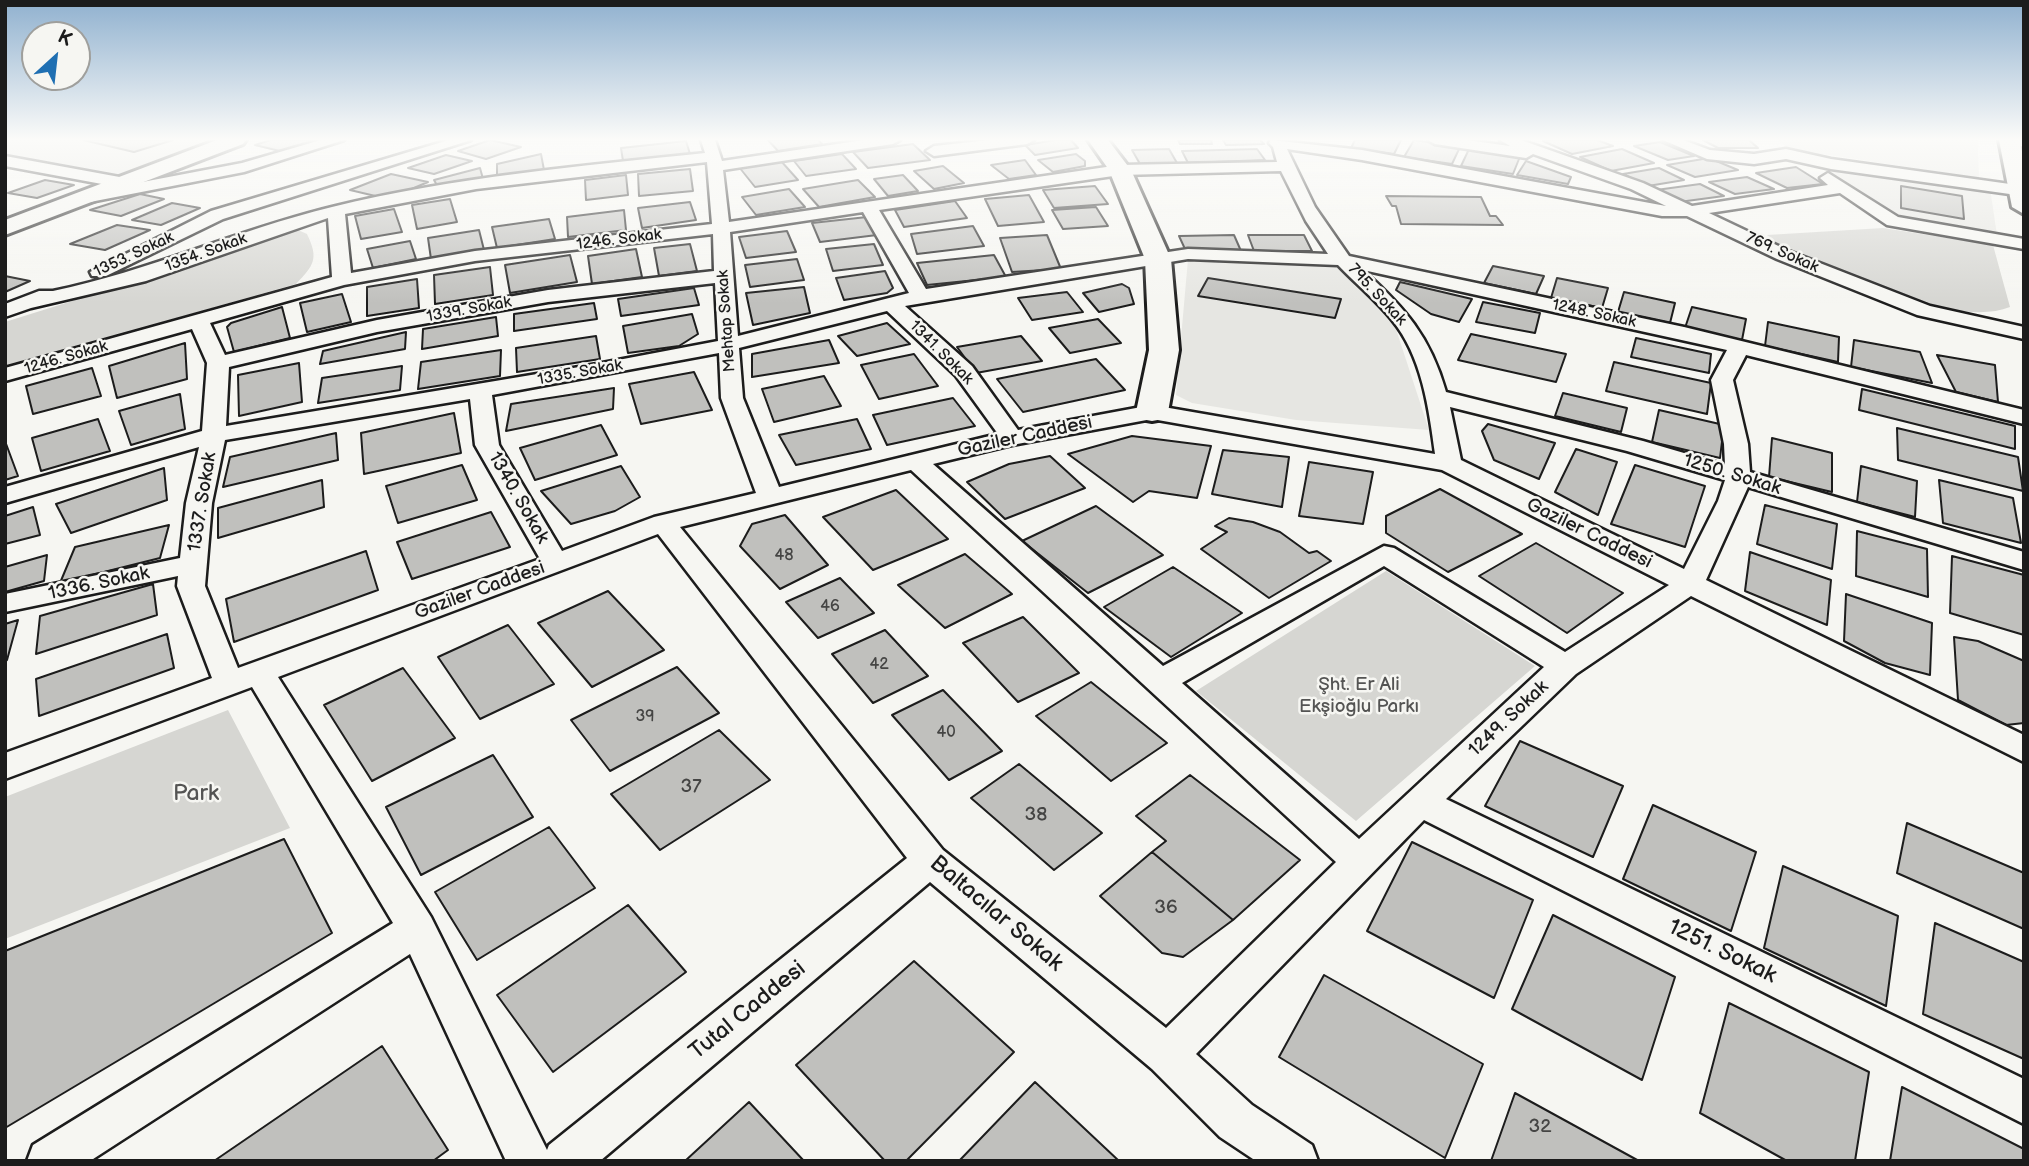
<!DOCTYPE html>
<html>
<head>
<meta charset="utf-8">
<style>
  body { margin:0 }
  #map { position:relative; width:2029px; height:1166px; overflow:hidden; background:#f6f6f2; font-family:"Balsamiq Sans",sans-serif }
  canvas { display:block }
  .frame { position:absolute; inset:0; border:7px solid #1c1c1c; pointer-events:none }
  .north { position:absolute; left:21px; top:21px; width:70px; height:70px; box-sizing:border-box; background:#f6f6f2; border:2px solid #9f9f9c; border-radius:50%; rotate:27deg; font-size:19px; font-weight:700; line-height:28px; text-align:center; color:#1c1c1c }
  .north::after { content:''; display:block; margin:auto; width:24px; height:32px; background:#1f6fb2; clip-path:polygon(50% 0,100% 100%,50% 72%,0 100%) }
</style>
</head>
<body>
<div id="map">
<canvas width="2029" height="1166"></canvas>
<div class="frame"></div>
<div class="north">K</div>
</div>
<script>
const context = document.querySelector('canvas').getContext('2d');
context.lineJoin = 'round';
function fillPath(path, color) { context.fillStyle = color; context.fill(path, 'evenodd'); }
function trace(path, color, width, dash) { context.strokeStyle = color; context.lineWidth = width; context.lineCap = dash ? 'butt' : 'round'; context.setLineDash(dash || []); context.stroke(path); }
function write(font, color, halo, rows, align = 'center') {
  context.font = font + ' "Balsamiq Sans",sans-serif'; context.lineWidth = 5; context.setLineDash([]); context.textBaseline = 'middle'; context.strokeStyle = halo; context.fillStyle = color; for (const [text, x, y, turn = 0] of rows) {
    context.save(); context.translate(x, y); context.rotate((+turn || 0) * Math.PI / 180); context.textAlign = isNaN(turn) ? turn : align; if (halo) context.strokeText(text, 0, 0); context.fillText(text, 0, 0); context.restore();
  }
}
fillPath(new Path2D(`
  M5 140H210L109 178 5 160Z
  M1778 140H1978L1979 178 1789 149Z
  M1818 164 1990 188 1997 235 1900 218Z
  M1188 259 1335 265 1363 288 1394 323 1429 430 1296 420 1192 403 1176 395Z`), '#e6e6e2');
fillPath(new Path2D(`
  M1883 228 1993 245 2010 307C1953 330 1838 270 1782 248L1767 235Z
  M298 230 307 234C319 259 314 265 296 284L5 367V322L165 272 239 245Z
  M1386 571 1535 666 1356 821 1196 691Z
  M228 710 290 828 5 939V797Z`), '#d6d6d2');
const building = new Path2D(`
  M83 140H173L134 152Z
  M271 140H317L284 152 255 145Z
  M490 140 521 147 486 159 458 151Z
  M768 140H818L822 144 778 151Z
  M1056 140H1071L1078 148 1035 155 1025 145Z
  M1178 140H1211L1212 144H1180Z
  M1223 140H1260L1264 144 1226 145Z
  M1355 140H1401L1394 154 1351 148Z
  M1414 140 1460 147 1452 164 1404 157Z
  M1551 140H1597L1613 146 1572 154 1543 141Z
  M1703 140H1749L1758 148H1718Z
  M686 141 690 154 623 161 621 148Z
  M1660 142 1694 156 1668 160 1634 146Z
  M913 144 930 160 868 168 853 152Z
  M1470 147 1521 154 1513 174 1461 166Z
  M1169 149 1177 163 1140 164 1132 150Z
  M1257 149 1265 160 1188 163 1182 151Z
  M1622 149 1654 163 1611 171 1580 157Z
  M541 154 544 170 497 176V164Z
  M842 154 856 169 806 176 794 161Z
  M1076 154 1085 161V166L1053 172 1038 160Z
  M446 155 472 161 434 174 408 168Z
  M1709 158 1738 170 1695 177 1667 165Z
  M1025 160 1036 175 1009 179 991 165Z
  M781 161 798 180 755 187 739 167Z
  M1526 161 1571 177 1568 184 1517 175Z
  M943 166 964 183 934 189 914 171Z
  M1796 167 1823 184 1787 188 1756 173Z
  M480 168 483 179 438 187 434 180Z
  M1659 168 1684 180 1648 186 1623 174Z
  M690 169 693 191 639 196 638 174Z
  M391 174 428 182 388 199 350 190Z
  M626 175 628 195 586 200 585 180Z
  M903 175 918 191 888 196 874 179Z
  M1747 177 1774 189 1735 194 1709 182Z
  M45 180 74 185 37 198 8 193Z
  M858 180 875 197 819 207 803 189Z
  M1700 184 1724 196 1679 202 1656 190Z
  M1095 186 1108 204 1054 208 1043 190Z
  M1901 186 1962 196 1964 219 1901 208Z
  M789 189 805 207 756 215 742 197Z
  M140 194 164 199 121 216 90 210Z
  M1029 195 1044 222 998 226 985 199Z
  M1386 196 1481 197 1490 216H1496L1503 225 1401 224 1396 206H1392Z
  M450 199 457 222 417 229 412 205Z
  M955 201 967 218 904 227 895 210Z
  M690 202 696 220 642 228 638 208Z
  M172 203 200 208 161 225 132 220Z
  M1096 207 1108 226 1063 229 1052 210Z
  M394 209 402 232 361 239 355 216Z
  M624 210 626 230 568 237 567 217Z
  M867 217 877 235 820 242 812 223Z
  M549 219 555 239 497 248 492 227Z
  M117 225 150 230 105 250 70 244Z
  M973 226 984 246 917 254 911 234Z
  M479 230 484 250 431 259 428 238Z
  M787 231 796 252 746 258 739 237Z
  M1047 235 1061 269 1012 272 1000 238Z
  M1234 235 1241 251 1185 249 1179 236Z
  M1248 235H1304L1312 251H1254Z
  M410 241 416 259 373 268 367 249Z
  M690 244 697 271 659 276 654 248Z
  M874 244 883 265 833 271 826 249Z
  M636 249 642 277 592 284 588 256Z
  M570 255 577 282 510 293 505 265Z
  M994 255 1006 277 927 285 917 263Z
  M797 259 804 280 750 287 745 265Z
  M1493 266 1544 276 1536 294 1484 283Z
  M490 267 493 295 435 304 434 275Z
  M885 271 893 288 887 293 844 300 836 278Z
  M5 276 30 281 5 292Z
  M1208 278 1341 299 1335 318 1198 296Z
  M1557 278 1608 288 1602 308 1551 298Z
  M417 279 419 308 367 316V287Z
  M1400 282 1472 299 1459 322 1431 314 1396 290Z
  M1122 284 1129 288 1134 304 1099 312 1083 293Z
  M804 287 810 313 753 325 746 293Z
  M694 288 699 305 621 316 618 299Z
  M1067 292 1083 312 1032 320 1018 298Z
  M1624 292 1675 303 1670 323 1618 312Z
  M342 294 351 322 307 332 300 303Z
  M1483 302 1540 313 1535 333 1476 322Z
  M594 303 597 319 514 331V314Z
  M282 307 290 338 234 352 227 327 231 323Z
  M1692 307 1746 319 1742 340 1685 328Z
  M692 314 698 334 679 346 628 353 623 326Z
  M496 317 498 336 422 349 423 329Z
  M1098 319 1121 343 1070 353 1049 328Z
  M1768 322 1839 337 1838 362 1765 346Z
  M887 323 910 344 857 356 838 336Z
  M406 332 405 349 320 364 323 351Z
  M1471 334 1566 354 1556 382 1458 360Z
  M596 336 600 359 517 372 516 348Z
  M1021 336 1042 361 976 373 957 347Z
  M1636 338 1711 354 1709 373 1631 357Z
  M829 340 839 363 752 377V354Z
  M1854 340 1920 352 1932 383 1851 367Z
  M185 343 187 379 117 398 109 366Z
  M501 350 500 376 418 389 421 362Z
  M914 354 938 386 879 399 861 365Z
  M1937 355 1995 365 1998 402 1956 392Z
  M1096 359 1125 390 1023 412 997 379Z
  M1614 362 1711 383 1707 414 1606 391Z
  M299 363 302 402 239 416 238 375Z
  M402 366 400 390 318 403 322 378Z
  M92 368 101 396 33 414 26 386Z
  M694 372 712 410 641 424 629 384Z
  M824 376 841 406 774 422 762 389Z
  M614 388 613 409 506 431 511 404Z
  M1862 389 2015 426V449L1859 410Z
  M1563 393 1627 408 1621 432 1555 416Z
  M180 394 185 429 131 445 119 411Z
  M953 398 975 426 887 445 873 415Z
  M1659 410 1724 425 1720 458 1652 442Z
  M454 413 461 453 364 474 361 433Z
  M98 419 110 451 41 471 32 438Z
  M857 419 871 449 796 465 779 435Z
  M1488 424 1555 443 1539 479 1494 460 1482 431Z
  M601 425 617 455 535 480 520 448Z
  M1897 428 2018 457 2023 491 1898 460Z
  M336 433 338 460 223 487 230 457Z
  M1132 436 1211 446 1197 498 1149 491 1133 502 1068 454Z
  M1772 438 1832 453V492L1769 477Z
  M5 441 18 476 5 480Z
  M1576 449 1617 462 1598 515 1555 492Z
  M1223 450 1289 457 1282 507 1212 494Z
  M1050 456 1085 488 1005 519 967 482 1009 464Z
  M1309 462 1373 472 1363 524 1299 516Z
  M462 465 477 500 398 523 386 486Z
  M1635 465 1705 486 1685 547 1611 524Z
  M621 466 640 497 615 511 571 524 541 491Z
  M1861 466 1917 481 1915 517 1857 502Z
  M164 468 167 500 71 533 56 504Z
  M322 480 324 507 218 538V508Z
  M1939 480 2013 498 2021 543 1943 523Z
  M1440 489 1522 534 1448 572 1386 533V516Z
  M896 490 948 539 873 570 823 517Z
  M1765 505 1837 524 1832 569 1757 544Z
  M1096 506 1163 555 1088 593 1022 541Z
  M33 507 40 535 5 544V516Z
  M491 512 510 547 412 579 397 542Z
  M785 515 828 565 780 589 740 546 752 524Z
  M1229 518 1253 522 1280 532 1309 553 1317 551 1331 561 1269 598 1201 549 1227 532 1215 526Z
  M169 525 160 558 60 583 75 547Z
  M1857 531 1927 549 1928 597 1856 576Z
  M1536 543 1623 593 1567 633 1479 576Z
  M366 551 378 590 234 642 226 599Z
  M1750 552 1831 580 1827 625 1745 591Z
  M965 554 1012 594 945 628 898 585Z
  M47 555 44 581 5 592V567Z
  M1952 556 2024 575V635L1950 613Z
  M1173 567 1242 613 1171 657 1104 607Z
  M840 578 874 613 818 638 786 602Z
  M153 584 157 615 36 654 40 616Z
  M608 591 664 650 592 687 538 623Z
  M1846 594 1932 623 1930 675 1885 663 1844 641Z
  M1023 617 1079 673 1018 702 963 643Z
  M18 620 7 660 5 661V624Z
  M508 625 554 684 480 719 438 657Z
  M885 630 928 676 873 703 832 654Z
  M167 634 174 668 39 716 36 679Z
  M1954 637 1978 641 2024 661V723L2006 725 1958 700Z
  M677 667 719 713 610 771 571 720Z
  M403 668 455 738 372 781 324 705Z
  M1091 682 1167 743 1111 781 1036 716Z
  M943 690 1002 751 949 780 892 715Z
  M719 730 770 780 660 850 611 794Z
  M1520 741 1623 786 1593 857 1485 806Z
  M493 755 533 817 421 875 386 807Z
  M1019 764 1102 833 1054 870 971 798Z
  M1190 775 1300 860 1233 920 1152 852 1166 841 1136 816Z
  M1653 805 1756 852 1731 931 1623 879Z
  M1907 823 2024 873V929L1897 873Z
  M549 827 595 888 477 960 435 892Z
  M284 839 332 933 5 1128V951Z
  M1412 842 1533 900 1494 998 1367 931Z
  M1152 852 1233 920 1183 957 1162 953 1100 896Z
  M1783 866 1898 916 1886 1006 1764 948Z
  M628 905 686 972 553 1072 497 995Z
  M1553 915 1675 977 1642 1080 1512 1009Z
  M1935 923 2024 962V1059L1923 1014Z
  M914 961 1014 1052 906 1161H885L796 1065Z
  M1324 975 1483 1064 1445 1158 1279 1057Z
  M1729 1003 1869 1072 1855 1161H1787L1700 1113Z
  M382 1046 448 1150 433 1161H214Z
  M1035 1082 1119 1161H959Z
  M1902 1087 2024 1149V1161H1890Z
  M1515 1093 1639 1161H1491Z
  M749 1102 804 1161H685Z`);
fillPath(building, '#c0c0bd');
trace(building, '#1c1c1c', 2);
const street = new Path2D(`
  M321 140H344L244 172 90 202 84 201V193L118 187 5 166V156L125 178 132 184 242 163Z
  M449 140H471L223 219 106 276H92L90 272 211 211Z
  M701 140H715L722 161 864 140H900L893 144 723 170 729 222 1120 165 1277 162 1273 147 1269 143 1271 140 1362 150 1666 206 1631 189 1533 154 1526 158 1435 144 1428 140H1466L1510 146 1500 140H1521L1643 183 1692 206 1828 185 1820 178 1828 173 1898 217 2024 239V249L1887 225 1840 193 1709 213 1789 251 1930 306 2024 327V339L1917 315 1777 259 1687 216H1662L1362 160 1287 149 1315 207 1349 256 1684 327 2024 410V424L1746 355 1733 380 1748 444 1750 472 2024 552V570L1748 487 1706 580 2024 735V762L1691 596 1576 674 1446 799 2024 1079V1124L1424 820 1196 1054 1252 1105 1312 1145 1318 1161H1256L1220 1137 1152 1069 930 882 600 1161H506L410 954 90 1161H27L33 1145 393 923 252 687 5 779V753L212 678 177 586 178 576 5 612V594L180 558 186 503 199 447 5 503V487L202 431 207 363 192 329 5 381V368L332 277 328 218 146 281 31 308 5 317V304L39 291H53C149 271 237 230 332 207 454 177 580 166 705 153ZM707 162 712 224 475 251 351 273 345 214 476 189ZM1281 171 1306 221 1328 254 1188 249 926 289 879 210 1120 175ZM863 212 909 293 738 336 730 232ZM713 234 714 271 548 290 377 320 225 355 210 323 344 285 475 261ZM1188 259 1338 265C1356 284 1376 300 1392 320 1422 356 1429 409 1435 454L1152 405 1018 430 972 366 905 306ZM1363 270 1727 350 1711 380 1724 444 1725 465 1643 441 1446 392C1430 336 1405 308 1363 270ZM715 283 718 341 597 364 226 426 229 367 377 332 548 302ZM887 311 956 376 998 434 779 487 743 398 739 348ZM719 353 721 398 756 493 654 517 562 551 499 445 492 395ZM470 399 475 445 540 559 238 668 205 586 212 503 225 440ZM1450 407 1627 451 1725 480 1718 501 1684 569 1461 460ZM1152 419 1442 470 1669 585 1565 652 1394 548 1384 546 1163 666 933 464 1012 445ZM911 470 1336 862 1166 1028 943 850 680 527ZM658 534 907 858 549 1145 547 1150 431 917 278 677ZM1384 566 1544 667 1359 839 1182 683Z
  M990 140H1034L1027 144 934 156 926 151 934 146Z
  M1663 140H1683L1710 150 1754 154 1786 149 1831 159 2024 186V196L1831 169 1786 159 1754 164 1707 159Z
  M2024 140V147L2003 141V140Z`);
const secondary = new Path2D(`
  M217 140H246L243 144 5 235V220Z
  M1088 140H1108L1131 170 1171 259 1179 350 1168 412 1163 419 1152 421 1141 419 1136 412 1149 350 1145 259 1109 170Z
  M1999 140H2019L2024 159V214L2012 207Z`);
trace(street, '#1c1c1c', 5);
trace(secondary, '#1c1c1c', 6);
fillPath(street, '#f6f6f2');
fillPath(secondary, '#f6f6f2');
const sky = context.createLinearGradient(0, 0, 0, 303);
sky.addColorStop(0, '#90b1cf');
sky.addColorStop(0.46, '#fbfbf9');
sky.addColorStop(1, '#fbfbf900');
context.fillStyle = sky;
context.fillRect(0, 0, 2029, 303);
write('16px', '#1c1c1c', '#f6f6f2', [
  ["1246. Sokak",619,240,-7],
  ["1354. Sokak",206,253,-20],
  ["769. Sokak",1782,253,24],
  ["1353. Sokak",134,255,-25],
  ["795. Sokak",1377,295,47],
  ["1339. Sokak",469,310,-10],
  ["1248. Sokak",1594,314,12],
  ["Mehtap Sokak",727,321,-94],
  ["1341. Sokak",941,353,45],
  ["1246. Sokak",66,358,-16],
  ["1335. Sokak",580,373,-10]
]);
write('16px', '#454544', null, [
  ["48",784,556],
  ["46",830,607],
  ["42",879,665],
  ["39",645,717],
  ["40",946,733]
]);
write('19px', '#1c1c1c', '#f6f6f2', [
  ["Gaziler Caddesi",1025,437,-12],
  ["1250. Sokak",1732,475,17],
  ["1340. Sokak",518,498,60],
  ["1337. Sokak",203,502,-81],
  ["Gaziler Caddesi",1589,534,26],
  ["1336. Sokak",99,584,-12],
  ["Gaziler Caddesi",480,591,-20],
  ["1249. Sokak",1509,719,-43]
]);
write('19px', '#545453', '#f6f6f2', [
  ["Şht. Er Ali",1359,685],
  ["Ekşioğlu Parkı",1359,707]
]);
write('19px', '#454544', null, [
  ["37",691,787],
  ["38",1036,815],
  ["36",1166,908],
  ["32",1540,1127]
]);
write('23px', '#545453', '#f6f6f2', [
  ["Park",196,794]
]);
write('23px', '#1c1c1c', '#f6f6f2', [
  ["Baltacılar Sokak",996,914,40],
  ["1251. Sokak",1722,952,26],
  ["Tutal Caddesi",748,1011,-39]
]);
</script>
</body>
</html>
